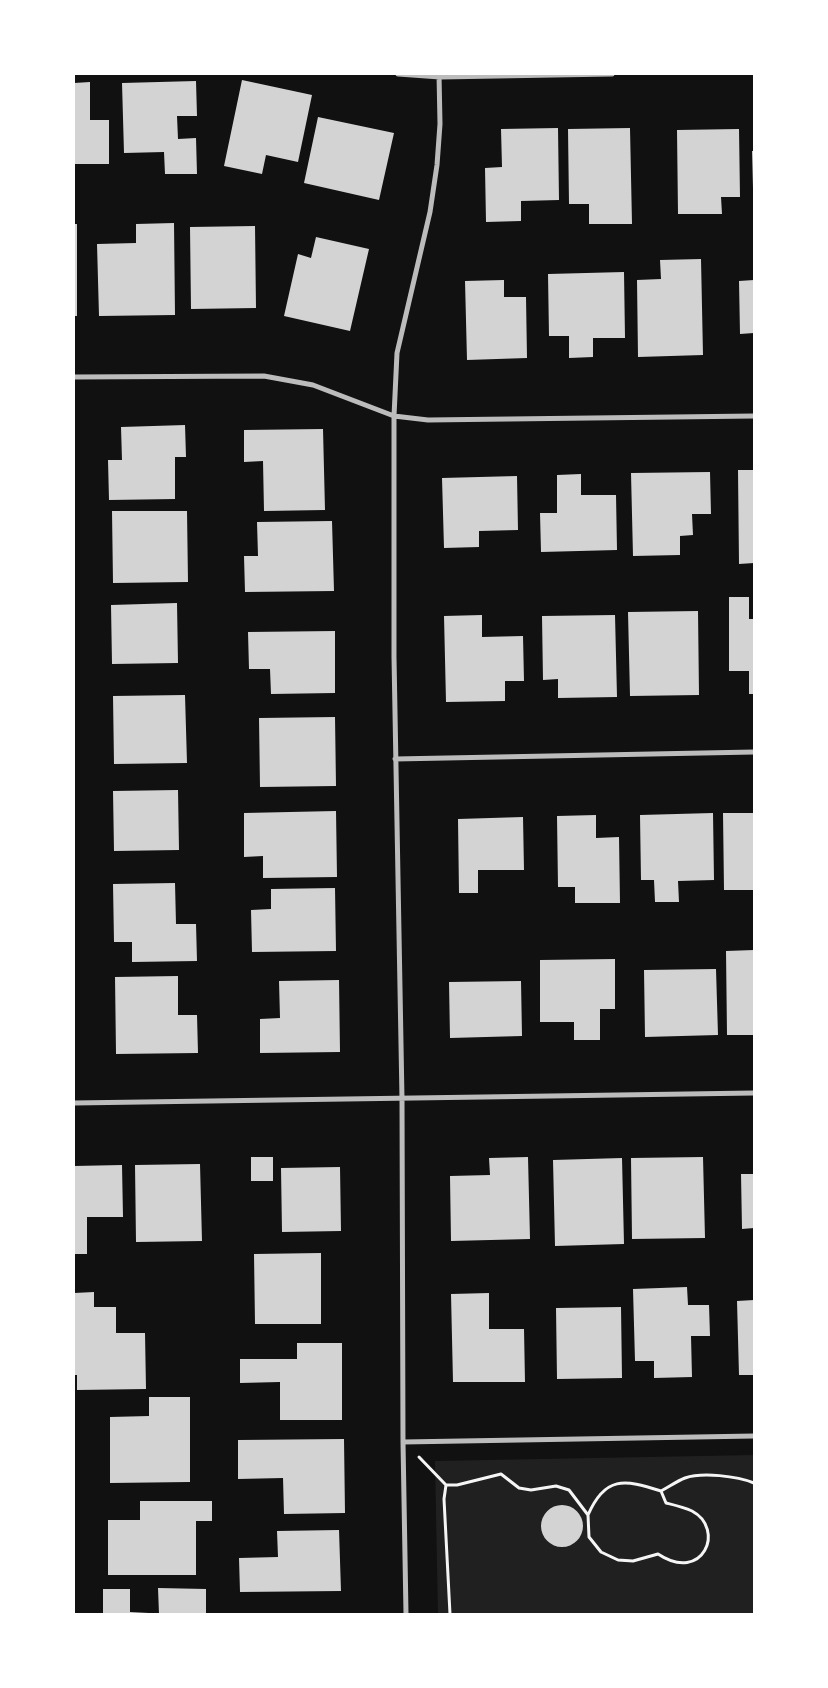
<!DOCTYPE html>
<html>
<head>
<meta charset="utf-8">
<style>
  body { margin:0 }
  #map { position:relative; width:828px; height:1688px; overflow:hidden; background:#111; font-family:"Libre Baskerville",serif }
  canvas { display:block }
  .frame { position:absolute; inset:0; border:75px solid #fff; pointer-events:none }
</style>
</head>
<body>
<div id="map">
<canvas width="828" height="1688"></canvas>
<div class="frame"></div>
</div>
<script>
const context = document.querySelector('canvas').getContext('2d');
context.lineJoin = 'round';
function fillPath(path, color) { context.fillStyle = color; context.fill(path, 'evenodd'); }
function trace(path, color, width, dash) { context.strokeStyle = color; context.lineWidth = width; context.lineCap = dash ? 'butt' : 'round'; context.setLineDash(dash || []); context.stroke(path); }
fillPath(new Path2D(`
  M754 1455V1614H438L435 1461Z`), '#202020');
fillPath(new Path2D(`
  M242 80 312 95 298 162 266 155 262 174 224 166Z
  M196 81 197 116H177L178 139 196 138 197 174H165L164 152 124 153 122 83Z
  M90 82V120H109V164H74V83Z
  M318 117 394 133 379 200 304 183Z
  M558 128 559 200 521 201V221L486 222 485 168 502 167 501 129Z
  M630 128 632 224H589V204H569L568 129Z
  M739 129 740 197H721L722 214H678L677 130Z
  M752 151H754V188H753Z
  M174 223 175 315 99 316 97 244 136 243V224Z
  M74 224H77V316H74Z
  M255 226 256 308 191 309 190 227Z
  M316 237 369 249 350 331 284 316 298 254 311 258Z
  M701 259 703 355 638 357 637 280 661 279 660 260Z
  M624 272 625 338H593V357L569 358V336H549L548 274Z
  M504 280V297H526L527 358 467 360 465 281Z
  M754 280V333L740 334 739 281Z
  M185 425 186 457H175V499L109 500 108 460H122L121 427Z
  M323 429 325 510 264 511 263 461 244 462V430Z
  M738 470H754V563L739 564Z
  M710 472 711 514H692L693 535 680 536V555L633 556 631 473Z
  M581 474V495H616L617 550 541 552 540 513H557V475Z
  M517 476 518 530 479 531V547L444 548 442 478Z
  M112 511H187L188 582 113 583Z
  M332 521 334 591 245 592 244 556H258L257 522Z
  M729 597H749V619H754V694H749V671H729Z
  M177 603 178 663 112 664 111 605Z
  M698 611 699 695 630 696 628 612Z
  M482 615V637L523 636 524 681H505V701L446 702 444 616Z
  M615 615 617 697 558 698V679L543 680 542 616Z
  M335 631V693L271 694 270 669H249L248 632Z
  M185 695 187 763 114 764 113 696Z
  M335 717 336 786 260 787 259 718Z
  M178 790 179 850 114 851 113 791Z
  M336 811 337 877 263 878V856L244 857V813Z
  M713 813 714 880 678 881 679 902H655L654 880H641L640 815Z
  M723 813H754V890H724Z
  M596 815V838L619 837 620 903H575V887H558L557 816Z
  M523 817 524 870H478V893H459L458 819Z
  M175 883 176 924H196L197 961 132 962V942H114L113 884Z
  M335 888 336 951 252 952 251 910 271 909V889Z
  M754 950V1035H727L726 951Z
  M615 959V1009H600V1040H574V1022H540V960Z
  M716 969 718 1035 645 1037 644 970Z
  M178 976V1015H197L198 1053 116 1054 115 977Z
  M339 980 340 1052 260 1053V1019L280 1018 279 981Z
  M521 981 522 1036 450 1038 449 982Z
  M251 1157H273V1181H251Z
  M528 1157 530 1239 451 1241 450 1176 490 1175 489 1158Z
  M703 1157 705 1238 632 1239 631 1158Z
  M622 1158 624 1244 555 1246 553 1160Z
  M200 1164 202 1241 136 1242 135 1165Z
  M122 1165 123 1217H87V1254H74V1166Z
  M340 1167 341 1231 282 1232 281 1168Z
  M741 1174H754V1228L742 1229Z
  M321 1253V1324H255L254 1254Z
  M687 1287 688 1305H709L710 1336H691L692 1377 654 1378V1361H635L633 1289Z
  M94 1292V1307H116V1333H145L146 1389 77 1390V1375H74V1293Z
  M489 1293V1329H524L525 1382H453L451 1294Z
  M754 1300V1375H739L737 1301Z
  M621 1307 622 1378 557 1379 556 1308Z
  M297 1343H342V1420H280V1382L240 1383V1359H297Z
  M149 1397H190V1482L110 1483V1417L149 1416Z
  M344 1439 345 1513 284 1514 283 1478 238 1479V1440Z
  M140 1501H212V1521H196V1575H108V1520H140Z
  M541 1526a21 21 0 1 1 42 0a21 21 0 1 1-42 0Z
  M339 1530 341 1591 240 1592 239 1558 278 1557 277 1531Z
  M158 1588 206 1589V1614H159Z
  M103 1589H130V1612L149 1613V1614H103Z`), '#d3d3d3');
trace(new Path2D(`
  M419 1457 446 1485
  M588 1515 589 1537 601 1552 618 1560 633 1561 658 1554C703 1584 726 1529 692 1511 683 1507 674 1505 666 1503L661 1491
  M450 1614 444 1499 446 1485H457L501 1474 519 1488 531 1490 556 1486 569 1490 588 1515C605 1476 624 1479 661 1491 669 1487 677 1481 685 1478 702 1472 737 1476 754 1483`), '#f5f5f5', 3);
trace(new Path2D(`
  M398 74 440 77 612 74
  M74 377 264 376 313 385 394 416 428 420 754 416
  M395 759 754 752
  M74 1103 754 1093
  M403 1442 754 1436
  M406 1614 403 1442 402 1099 394 657V416L397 353 430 212 437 165 440 124 439 74`), '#bcbcbc', 5);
</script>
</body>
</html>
